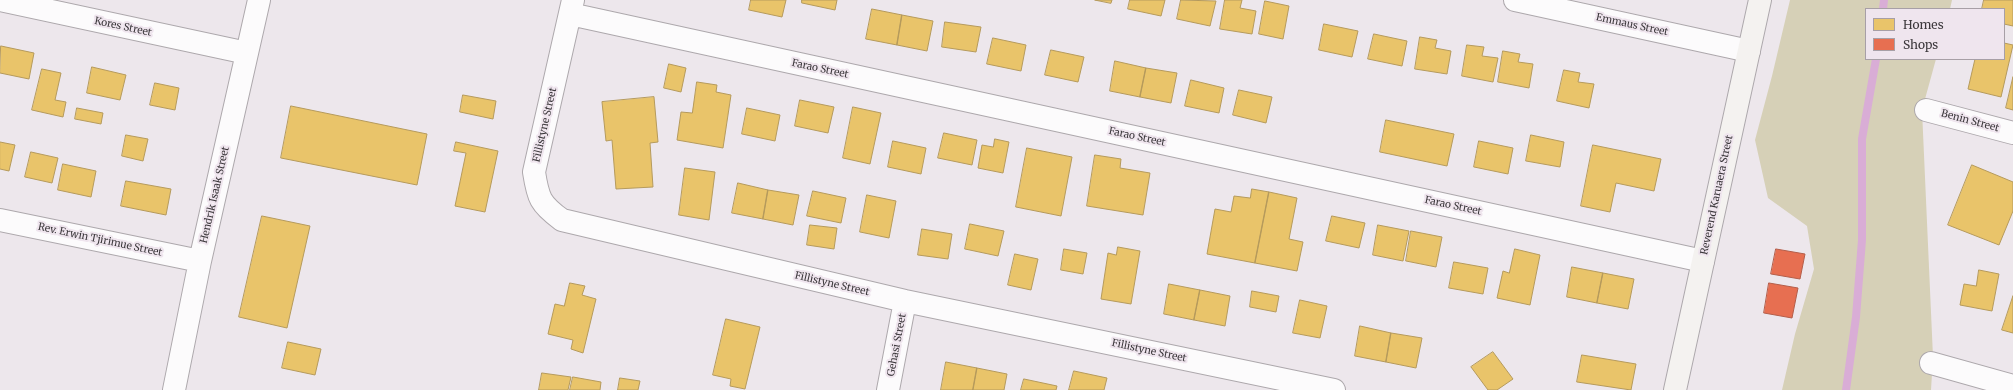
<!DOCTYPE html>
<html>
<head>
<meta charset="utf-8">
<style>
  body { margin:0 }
  #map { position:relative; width:2013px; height:390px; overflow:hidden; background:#ede7ec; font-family:Merriweather,serif }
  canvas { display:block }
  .legend { position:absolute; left:1865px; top:8px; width:140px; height:52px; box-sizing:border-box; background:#efe5ee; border:1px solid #a79fa6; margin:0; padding:5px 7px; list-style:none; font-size:12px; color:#3b373b }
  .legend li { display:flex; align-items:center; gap:8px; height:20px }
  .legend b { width:20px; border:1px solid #a79fa6 }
</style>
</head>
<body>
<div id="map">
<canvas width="2013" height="390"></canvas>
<ul class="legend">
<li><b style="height:11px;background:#e9c46a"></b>Homes</li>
<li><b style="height:11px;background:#e76f51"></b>Shops</li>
</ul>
</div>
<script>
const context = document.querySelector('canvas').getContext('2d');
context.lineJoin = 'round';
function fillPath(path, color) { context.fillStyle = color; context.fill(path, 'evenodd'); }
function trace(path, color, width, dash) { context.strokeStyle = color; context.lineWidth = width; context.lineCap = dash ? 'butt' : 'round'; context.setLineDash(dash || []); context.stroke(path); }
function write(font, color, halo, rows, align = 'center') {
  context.font = font + ' Merriweather,serif'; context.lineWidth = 4; context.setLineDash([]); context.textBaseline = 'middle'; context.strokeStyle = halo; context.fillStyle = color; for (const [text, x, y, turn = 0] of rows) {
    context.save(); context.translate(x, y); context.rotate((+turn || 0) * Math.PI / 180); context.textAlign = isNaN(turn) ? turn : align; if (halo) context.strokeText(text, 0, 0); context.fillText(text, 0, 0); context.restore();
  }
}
fillPath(new Path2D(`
  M1790 0H1952L1950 9H1866V59H1936L1922 110 1933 357 1931 390H1782L1795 334 1814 269 1807 226 1768 198 1755 140 1772 76Z`), '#d6d0b7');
const homes = new Path2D(`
  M751 0H786L782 17 749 10Z
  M802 0H837L835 10 802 3Z
  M1095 0H1112L1111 3Z
  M1130 0H1165L1161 16 1128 9Z
  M1181 0 1216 1 1210 26 1177 19Z
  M1225 0H1242L1240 8 1256 11 1252 34 1220 29Z
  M1984 0H2013V26L2004 24V9H1982Z
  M1265 1 1289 6 1283 39 1259 34Z
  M872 9 902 15 897 45 866 39Z
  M902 15 933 21 927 51 897 45Z
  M945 22 981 27 976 52 942 47Z
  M1324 24 1358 31 1352 57 1319 50Z
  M1374 34 1407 41 1402 66 1368 59Z
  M1420 37 1437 40 1435 48 1451 51 1447 74 1415 69Z
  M993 38 1026 45 1021 71 987 64Z
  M2004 43 2013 45 2001 97 1968 89 1975 59H2004Z
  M1467 45 1484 47 1482 56 1498 58 1493 82 1462 76Z
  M1 46 34 53 29 79 0 73Z
  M1051 50 1084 57 1078 82 1045 75Z
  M1503 51 1520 54 1518 62 1533 64 1529 88 1498 82Z
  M1115 61 1146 68 1140 97 1110 91Z
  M669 64 686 68 681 92 664 88Z
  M92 67 126 75 120 100 87 93Z
  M1146 68 1177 73 1171 103 1140 97Z
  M42 69 61 73 55 100 66 102 63 117 32 110Z
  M1564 70 1580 73 1578 82 1594 84 1589 108 1557 101Z
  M2013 77V110L2006 108Z
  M1191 80 1224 88 1219 113 1185 106Z
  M697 82 717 85 716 92 731 95 723 148 677 140 681 112 692 113Z
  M155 83 179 88 175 110 150 105Z
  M1239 90 1272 97 1266 123 1233 115Z
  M463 95 496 101 493 119 460 112Z
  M654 97 658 142 650 143 653 187 616 189 612 140 606 141 602 102Z
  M800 100 834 107 828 133 795 126Z
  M291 106 427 134 417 185 281 158Z
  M853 107 881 113 870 164 843 158Z
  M77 108 103 113 101 124 75 119Z
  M747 108 780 115 775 141 742 134Z
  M1386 120 1454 134 1447 166 1380 152Z
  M944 133 977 140 972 165 938 158Z
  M126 135 148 139 143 161 122 156Z
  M1531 135 1564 142 1560 167 1526 161Z
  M995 139 1009 142 1003 173 978 168 982 145 993 147Z
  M893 141 926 148 921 174 888 167Z
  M1479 141 1513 148 1508 174 1474 167Z
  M0 142 15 145 9 171 0 169Z
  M456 142 498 151 485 212 455 206 466 153 454 151Z
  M1593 145 1661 159 1654 191 1616 183 1610 212 1581 206Z
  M1027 148 1072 157 1061 216 1016 207Z
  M31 152 58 158 52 183 25 177Z
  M1095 155 1121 159 1120 168 1150 173 1143 215 1087 206Z
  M63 164 96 171 91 197 58 190Z
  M1972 165 2013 182V211L1999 245 1948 225Z
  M685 168 715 172 709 220 679 215Z
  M126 181 171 189 166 215 121 206Z
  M738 183 768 190 763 219 732 213Z
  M1252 189 1269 192 1255 263 1207 254 1215 209 1231 212 1234 196 1250 198Z
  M768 190 799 195 793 225 763 219Z
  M813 191 846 198 841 223 807 216Z
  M1269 192 1297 198 1289 239 1303 242 1297 271 1255 263Z
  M867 195 896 201 889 238 860 232Z
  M262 216 310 226 287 328 239 317Z
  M1332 216 1365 223 1359 248 1326 241Z
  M970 224 1004 231 998 256 965 249Z
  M810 225 837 228 834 249 807 245Z
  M1378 225 1409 231 1403 261 1373 255Z
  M922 229 952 234 948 259 918 255Z
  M1411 231 1442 237 1436 267 1406 261Z
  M1118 247 1140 251 1131 304 1101 299 1108 253 1116 255Z
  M1064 249 1087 253 1083 274 1061 270Z
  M1515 249 1540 255 1530 305 1497 298 1503 271 1509 273Z
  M1015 254 1038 259 1031 290 1008 285Z
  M1454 262 1488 268 1483 294 1449 288Z
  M1572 267 1603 273 1597 303 1567 297Z
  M1979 270 1999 274 1992 311 1960 305 1964 284 1976 286Z
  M1603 273 1634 279 1628 309 1597 303Z
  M570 283 585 286 582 295 596 299 583 353 571 349 573 340 548 334 555 304 564 306Z
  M1169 284 1200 290 1194 320 1164 314Z
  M1200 290 1230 296 1225 326 1194 320Z
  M1252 291 1279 296 1276 312 1250 307Z
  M2013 296V333L2002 330Z
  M1300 300 1327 306 1320 338 1293 333Z
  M726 319 760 327 745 389 730 386 731 379 713 375Z
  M1360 326 1391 333 1386 362 1355 356Z
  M1391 333 1422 338 1416 368 1386 362Z
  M288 342 321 349 315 375 282 368Z
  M1493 352 1513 379 1497 390H1488L1471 367Z
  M1582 355 1636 364 1631 390 1577 382Z
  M946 362 977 368 973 390H941Z
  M977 368 1007 374 1004 390H973Z
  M1074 371 1107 378 1104 390H1069Z
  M542 373 571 377 568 390H539Z
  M573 377 601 382 600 390H570Z
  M620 378 640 381 638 390H618Z
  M1024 379 1057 386 1056 390H1021Z`);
fillPath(homes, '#e9c46a');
trace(homes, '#b59a5c', 1);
const shops = new Path2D(`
  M1776 249 1805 254 1800 279 1771 274Z
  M1769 283 1798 288 1792 318 1764 313Z`);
fillPath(shops, '#e76f51');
trace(shops, '#b35e4a', 1);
trace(new Path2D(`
  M1883 9 1884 0
  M1846 390 1856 317 1862 240V139L1876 59`), '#d9add6', 8);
const street = new Path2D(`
  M0 0 247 53
  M573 0 534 172C538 198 540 204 562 220L905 301 1334 390
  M1515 0 1749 51
  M570 14 1703 261
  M1926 110 2013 133
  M0 220 200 261
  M1931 363 2013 386
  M174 390 200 261 259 0
  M888 390 905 301`);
const secondary = new Path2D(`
  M1675 390 1760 0`);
trace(street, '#ada8ac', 24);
trace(secondary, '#ada8ac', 24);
trace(street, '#fcfbfc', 22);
trace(secondary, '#f4f2f0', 22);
write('10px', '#3b373b', '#efe5ee', [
  ["Emmaus Street",1632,25,12],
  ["Kores Street",123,27,12],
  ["Farao Street",820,69,12],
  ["Benin Street",1970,121,15],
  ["Fillistyne Street",545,125,-77],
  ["Farao Street",1137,137,12],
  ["Hendrik Isaak Street",215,195,-77],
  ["Reverend Karuaera Street",1717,195,-78],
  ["Farao Street",1453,206,12],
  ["Rev. Erwin Tjirimue Street",100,240,12],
  ["Fillistyne Street",832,284,13],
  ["Gehasi Street",897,345,-79],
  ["Fillistyne Street",1149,351,12]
]);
</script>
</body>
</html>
